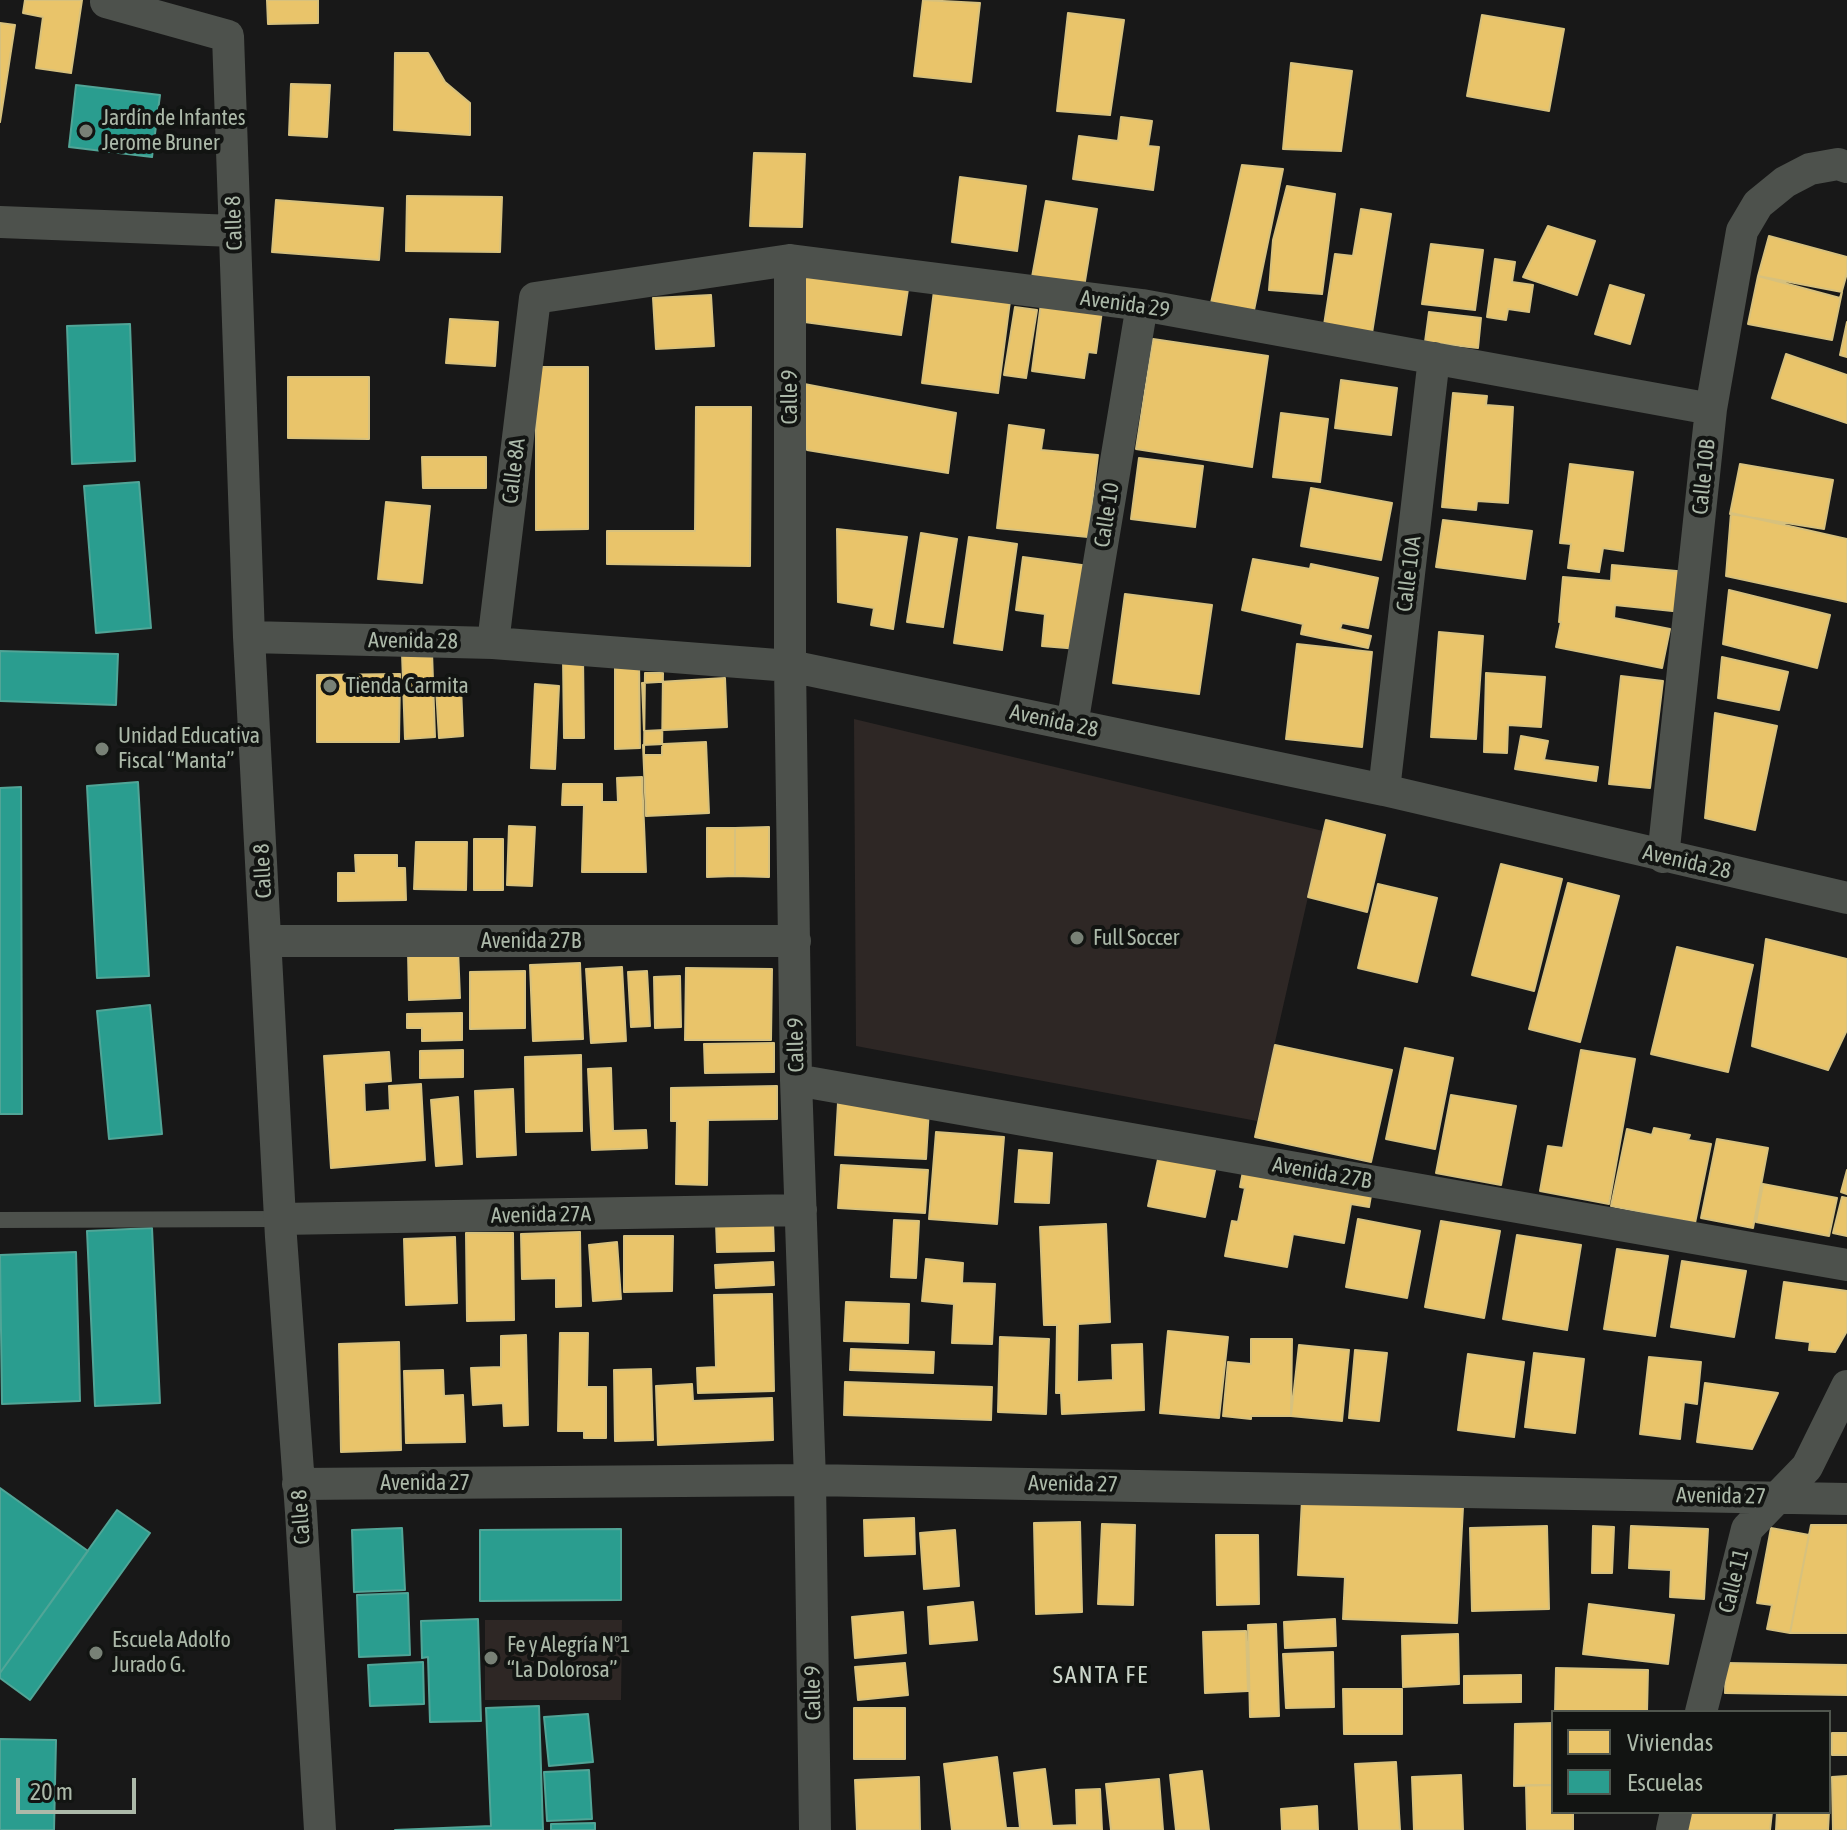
<!DOCTYPE html>
<html>
<head>
<meta charset="utf-8">
<style>
  body { margin:0 }
  #map { position:relative; width:1847px; height:1830px; overflow:hidden; background:#181818; font-family:"Asap Condensed",sans-serif }
  canvas { display:block }
  .legend { position:absolute; left:1551px; top:1710px; width:280px; height:104px; box-sizing:border-box; background:#121412; border:2px solid #50564e; margin:0; padding:10px 14px; list-style:none; font-size:24px; color:#acb9a9 }
  .legend li { display:flex; align-items:center; gap:16px; height:40px }
  .legend b { width:40px; border:2px solid #50564e }
  .scale { position:absolute; left:16px; top:1778px; width:120px; height:36px; box-sizing:border-box; border:4px solid #acb9a9; border-top:0; padding-left:10px; font-size:24px; line-height:28px; white-space:nowrap; color:#acb9a9; -webkit-text-stroke:6px #121412; paint-order:stroke }
</style>
</head>
<body>
<div id="map">
<canvas width="1847" height="1830"></canvas>
<ul class="legend">
<li><b style="height:22px;background:#e9c46a"></b>Viviendas</li>
<li><b style="height:22px;background:#2a9d8f"></b>Escuelas</li>
</ul>
<div class="scale">20 m</div>
</div>
<script>
const context = document.querySelector('canvas').getContext('2d');
context.lineJoin = 'round';
function fillPath(path, color) { context.fillStyle = color; context.fill(path, 'evenodd'); }
function trace(path, color, width, dash) { context.strokeStyle = color; context.lineWidth = width; context.lineCap = dash ? 'butt' : 'round'; context.setLineDash(dash || []); context.stroke(path); }
function write(font, color, halo, rows, align = 'center') {
  context.font = font + ' "Asap Condensed",sans-serif'; context.lineWidth = 8; context.setLineDash([]); context.textBaseline = 'middle'; context.strokeStyle = halo; context.fillStyle = color; for (const [text, x, y, turn = 0] of rows) {
    context.save(); context.translate(x, y); context.rotate((+turn || 0) * Math.PI / 180); context.textAlign = isNaN(turn) ? turn : align; if (halo) context.strokeText(text, 0, 0); context.fillText(text, 0, 0); context.restore();
  }
}
fillPath(new Path2D(`
  M854 719 1323 831 1257 1121 856 1046Z
  M485 1620H622L621 1700H485Z`), '#2e2725');
const homes = new Path2D(`
  M25 0H82L71 73 36 68 43 17 23 13Z
  M267 0H318V23L268 24Z
  M923 0 980 3 971 82 914 76Z
  M1068 13 1124 20 1110 115 1057 111Z
  M1482 15 1564 29 1549 111 1467 96Z
  M0 23 15 25 0 122Z
  M395 53H428L445 82 470 103V135L394 130Z
  M1291 63 1352 71 1341 151 1283 149Z
  M291 84 330 85 327 137 289 135Z
  M1121 117 1152 121 1148 146 1159 147 1153 190 1073 179 1079 136 1118 141Z
  M754 153 805 154 802 227 750 226Z
  M1242 165 1283 169 1253 315 1211 303Z
  M960 177 1026 186 1017 251 952 242Z
  M1287 186 1335 194 1322 294 1269 290 1273 240Z
  M407 196 502 197 500 252 406 251Z
  M276 200 383 208 379 260 272 252Z
  M1046 201 1097 209 1084 287 1032 277Z
  M1361 209 1391 214 1372 333 1324 325 1335 254 1353 256Z
  M1548 226 1595 241 1577 295 1523 277Z
  M1769 236 1847 257V273L1840 298 1758 276Z
  M1431 244 1483 250 1475 310 1422 304Z
  M1495 259 1515 262 1512 282 1533 285 1529 312 1508 309 1506 320 1487 317Z
  M804 275 908 289 901 335 797 321Z
  M1758 276 1842 292 1832 340 1748 324Z
  M1610 285 1644 295 1630 344 1595 334Z
  M934 291 1010 301 998 393 922 383Z
  M711 295 714 346 656 349 653 298Z
  M1041 303 1102 311 1096 353 1088 352 1084 378 1032 371Z
  M1015 307 1037 310 1026 378 1004 375Z
  M1429 312 1481 318 1478 348 1425 342Z
  M450 319 498 322 495 366 446 363Z
  M1847 322V357L1840 355Z
  M1153 339 1268 356 1252 467 1136 449Z
  M1786 354 1847 375V423L1772 398Z
  M536 367H588V529L536 530Z
  M288 377H369V439L288 438Z
  M1341 380 1397 388 1391 435 1335 428Z
  M799 383 956 413 948 473 807 450Z
  M1453 393 1487 396 1486 405 1513 407 1508 503 1477 501 1476 510 1442 507Z
  M696 407H751L750 566 607 564V531H695Z
  M1281 413 1328 419 1320 482 1273 477Z
  M1009 425 1044 430 1041 450 1098 455 1088 537 997 528Z
  M422 457H486V488H423Z
  M1139 458 1203 466 1195 527 1131 519Z
  M1570 464 1633 472 1623 551 1603 548 1599 572 1568 568 1571 544 1560 543Z
  M1740 464 1833 480 1824 529 1730 514Z
  M1311 488 1392 503 1381 560 1301 546Z
  M386 502 430 506 422 583 378 579Z
  M1731 513 1847 539V602L1726 576Z
  M1443 520 1532 531 1525 579 1436 567Z
  M837 529 907 537 893 629 871 625 874 608 838 602Z
  M921 533 957 539 943 627 907 622Z
  M969 537 1017 544 1002 650 954 643Z
  M1023 557 1089 566 1079 649 1042 646 1045 614 1016 610Z
  M1253 559 1310 569 1311 564 1378 578 1368 628 1342 623 1340 629 1371 636 1368 648 1301 634 1303 624 1242 610Z
  M1612 565 1687 572 1682 612 1615 605 1614 618 1670 629 1662 668 1556 647 1561 622H1559L1563 577 1611 581Z
  M1729 590 1830 615 1817 668 1723 644Z
  M1125 594 1212 605 1199 694 1113 683Z
  M1439 632 1483 636 1476 739 1431 737Z
  M1297 644 1372 652 1362 747 1286 739Z
  M432 652 435 737 405 739 402 653Z
  M583 656 584 738H564L563 657Z
  M1722 657 1788 672 1779 710 1718 698Z
  M639 660 640 748 615 749V661Z
  M645 673H663L662 755H644Z
  M1486 673 1545 677 1541 727 1508 725 1507 753 1484 752Z
  M400 674 399 742H317V675Z
  M1621 676 1663 681 1650 788 1609 784Z
  M725 678 727 727 644 731 642 683Z
  M535 684 559 686 555 769 531 768Z
  M461 686 463 736 439 738 436 688Z
  M1715 713 1777 726 1755 830 1705 818Z
  M1521 736 1548 741 1544 760 1598 767 1596 781 1515 769Z
  M706 742 709 813 646 816 643 745Z
  M642 777 646 872H582L584 805H562L563 784H602V802H618L617 778Z
  M1326 820 1385 835 1367 912 1308 897Z
  M509 826 535 827 532 886 507 885Z
  M769 827V877L735 876V828Z
  M707 828H735V876L707 877Z
  M474 839H503V890H474Z
  M416 842H467L466 890 414 889Z
  M355 855H397V868H405L406 900 338 901V873H356Z
  M1501 864 1562 879 1534 991 1472 975Z
  M1568 883 1619 896 1580 1042 1529 1029Z
  M1378 884 1437 898 1417 982 1358 968Z
  M1766 939 1847 959V1030L1828 1070 1752 1046Z
  M1677 947 1753 965 1728 1072 1651 1054Z
  M458 949 460 998 409 1000 408 951Z
  M580 963 583 1039 533 1041 530 965Z
  M622 967 626 1041 591 1043 586 969Z
  M686 968 772 969 771 1040H685Z
  M525 971V1028L470 1029V972Z
  M647 971 650 1026 631 1027 628 972Z
  M680 976 681 1027 655 1028 654 977Z
  M462 1013V1040L422 1041V1028H407V1014Z
  M774 1043V1072L705 1073 704 1044Z
  M1275 1045 1392 1070 1371 1162 1255 1137Z
  M1405 1048 1453 1058 1435 1149 1386 1139Z
  M463 1050V1077L420 1078V1051Z
  M1581 1050 1635 1059 1609 1204 1540 1191 1548 1146 1563 1148Z
  M389 1052 391 1081 364 1083 365 1112 390 1110 389 1086 421 1084 425 1160 331 1168 324 1056Z
  M581 1055 582 1131 526 1132 525 1057Z
  M611 1068 613 1131 646 1130 647 1148 592 1150 588 1069Z
  M777 1086V1119L708 1120 707 1185 676 1184 677 1121H671V1088Z
  M513 1089 516 1155 477 1157 475 1091Z
  M1451 1095 1516 1106 1501 1185 1436 1173Z
  M458 1097 462 1164 436 1166 431 1100Z
  M838 1103 929 1108 926 1159 835 1155Z
  M1654 1128 1690 1135 1688 1140 1711 1144 1695 1223 1611 1206 1627 1129 1652 1135Z
  M936 1132 1004 1137 997 1224 929 1219Z
  M1717 1139 1768 1148 1753 1228 1701 1218Z
  M1019 1150 1052 1153 1049 1203 1015 1202Z
  M1160 1150 1217 1161 1205 1217 1148 1206Z
  M1245 1161 1373 1184 1369 1207 1351 1204 1344 1243 1293 1234 1287 1267 1225 1256 1232 1221 1238 1222 1245 1188 1240 1187Z
  M841 1165 928 1170 925 1213 838 1208Z
  M1847 1170V1194L1841 1192Z
  M1763 1184 1837 1198 1829 1236 1756 1222Z
  M1842 1197 1847 1198V1236L1833 1233Z
  M1358 1219 1420 1231 1407 1298 1346 1287Z
  M894 1220 919 1221 916 1278 891 1277Z
  M1441 1221 1500 1231 1484 1318 1425 1307Z
  M773 1222 774 1251 717 1252 716 1223Z
  M1106 1224 1110 1322 1078 1324 1077 1382 1113 1380 1112 1345 1142 1344 1144 1410 1062 1414 1061 1393H1056L1057 1325H1044L1040 1227Z
  M580 1232 581 1306 556 1307V1278L522 1279 521 1234Z
  M466 1233H513L514 1320 467 1321Z
  M1517 1235 1581 1245 1567 1330 1503 1319Z
  M624 1236H673L672 1291 624 1292Z
  M455 1237 457 1303 406 1305 404 1239Z
  M617 1242 621 1299 593 1301 589 1245Z
  M1617 1249 1668 1256 1655 1336 1604 1329Z
  M926 1259 963 1263 962 1283 995 1284 992 1344 952 1343 954 1304 922 1301Z
  M1682 1261 1746 1271 1734 1337 1671 1327Z
  M773 1262 774 1285 716 1288 715 1265Z
  M1784 1282 1847 1291V1331L1835 1352 1809 1350 1810 1342 1776 1338Z
  M772 1294 774 1391 698 1393 697 1368 716 1367 714 1295Z
  M846 1302 909 1304 908 1343 844 1341Z
  M1168 1331 1228 1337 1219 1418 1160 1413Z
  M560 1333H588L587 1387H606V1438H584V1431H558Z
  M526 1335 528 1425 504 1426 503 1403 473 1405 471 1368 501 1367V1336Z
  M1000 1337 1049 1339 1046 1414 998 1412Z
  M1251 1339H1292L1291 1416H1251V1419L1223 1416 1228 1362 1251 1364Z
  M399 1342 401 1450 341 1452 339 1344Z
  M1299 1345 1349 1350 1342 1421 1291 1416Z
  M851 1349 934 1352 933 1373 850 1370Z
  M1355 1350 1387 1353 1379 1421 1349 1418Z
  M1534 1353 1584 1359 1575 1433 1525 1427Z
  M1468 1354 1524 1362 1514 1437 1458 1430Z
  M1649 1357 1701 1362 1697 1404 1684 1402 1680 1439 1640 1434Z
  M651 1369 653 1440 615 1441 614 1370Z
  M443 1370 444 1396 463 1395 465 1442 406 1443 404 1371Z
  M845 1382 992 1387 991 1420 844 1415Z
  M1705 1383 1778 1393 1752 1449 1697 1442Z
  M692 1384 693 1401 772 1398 773 1440 658 1445 656 1386Z
  M1302 1500 1463 1507 1457 1623 1343 1619 1345 1577 1298 1575Z
  M914 1518 915 1554 865 1556 864 1520Z
  M1080 1522 1082 1612 1036 1614 1034 1523Z
  M1102 1524 1135 1525 1133 1605 1098 1604Z
  M1811 1525H1847V1633H1790Z
  M1547 1526 1549 1609 1472 1611 1470 1528Z
  M1593 1526 1614 1527 1612 1573H1592Z
  M1631 1526 1708 1529 1704 1599 1670 1597 1671 1570 1629 1568Z
  M1771 1528 1809 1535 1790 1633 1767 1629 1772 1605 1757 1603Z
  M955 1530 959 1586 924 1589 920 1533Z
  M1216 1535H1258L1259 1604 1217 1605Z
  M973 1602 977 1640 930 1644 928 1607Z
  M1589 1604 1674 1615 1668 1664 1583 1654Z
  M903 1612 906 1653 855 1658 852 1617Z
  M1335 1619 1336 1646 1285 1648 1284 1622Z
  M1276 1624 1279 1716 1250 1717 1248 1625Z
  M1246 1631 1248 1691 1205 1693 1203 1632Z
  M1458 1634 1459 1684 1403 1687 1402 1636Z
  M1333 1652 1334 1707 1286 1708 1283 1654Z
  M905 1663 908 1695 858 1700 855 1667Z
  M1726 1663 1847 1665V1695L1725 1693Z
  M1556 1668 1648 1670 1647 1712H1555Z
  M1521 1675V1702L1464 1703V1676Z
  M1343 1689H1402V1734H1344Z
  M854 1708H905V1759H854Z
  M1553 1723V1785L1514 1786 1515 1724Z
  M1832 1733H1847V1755H1832Z
  M997 1757 1006 1828H1020L1014 1773 1045 1769 1052 1826 1077 1825 1076 1790 1100 1789 1102 1830H952L944 1764Z
  M1396 1762 1400 1830H1359L1355 1764Z
  M1202 1771 1209 1830H1176L1170 1775Z
  M1461 1775 1463 1830H1414L1412 1777Z
  M1847 1776V1830H1833L1832 1777Z
  M919 1777 920 1830H857L855 1780Z
  M1159 1779 1163 1830H1111L1106 1784Z
  M1526 1785H1553V1812H1573V1830H1527Z
  M1317 1806 1318 1830H1282L1281 1809Z
  M1688 1812H1772L1770 1830H1686Z
  M1777 1812H1829L1828 1830H1776Z`);
fillPath(homes, '#e9c46a');
trace(homes, '#d7c17d', 2);
const schools = new Path2D(`
  M76 85 160 95 152 157 69 147Z
  M130 324 135 461 72 464 67 326Z
  M139 482 151 628 96 633 84 486Z
  M0 651 118 654 116 705 0 701Z
  M138 782 149 976 97 978 87 786Z
  M21 787 22 1114H0V788Z
  M150 1005 162 1134 109 1139 97 1011Z
  M152 1228 160 1403 95 1406 87 1231Z
  M76 1252 80 1401 2 1404 0 1255Z
  M0 1488 88 1551 0 1673Z
  M117 1510 150 1533 30 1700 0 1678V1673Z
  M402 1528 405 1590 354 1592 352 1530Z
  M621 1529V1600L480 1601V1530Z
  M408 1593 410 1655 359 1657 357 1595Z
  M478 1619 481 1721 430 1722 428 1657 422 1658 421 1621Z
  M423 1662 424 1704 370 1706 368 1665Z
  M539 1706 543 1830H395L491 1826 486 1708Z
  M588 1714 593 1762 549 1766 544 1717Z
  M0 1739 56 1740 54 1830H0Z
  M589 1770 592 1819 547 1821 544 1772Z
  M595 1823V1830H551V1824Z`);
fillPath(schools, '#2a9d8f');
trace(schools, '#51a597', 2);
trace(new Path2D(`
  M0 1220 280 1219`), '#4d514c', 16);
trace(new Path2D(`
  M106 2 228 36 249 637 281 1237 301 1512 320 1830
  M0 222 234 231
  M790 260V666L796 1080 810 1480 815 1830
  M249 637 493 643 790 666 1384 790 1847 898
  M493 643 535 298 790 260 1142 305 1711 409
  M1072 725 1142 305
  M1384 790 1434 358
  M1663 857 1711 409 1742 231 1758 204 1785 182 1810 169 1838 164 1847 167
  M267 941H795
  M796 1080 1847 1265
  M280 1219 801 1210
  M298 1484 810 1480 1847 1499
  M1701 1712 1747 1529 1807 1467 1847 1386
  M1672 1830 1676 1812`), '#4d514c', 32);
for (const [x, y, r, color] of [
  [86,131,8,"#788176"],
  [330,686,8,"#788176"],
  [102,749,8,"#788176"],
  [1077,938,8,"#788176"],
  [96,1653,8,"#788176"],
  [491,1658,8,"#788176"]
]) { const dot = new Path2D(); dot.arc(x, y, r, 0, 2 * Math.PI); context.fillStyle = color; context.fill(dot); trace(dot, '#121412', 3); }
write('22px', '#acb9a9', '#121412', [
  ["Jardín de Infantes",102,118],
  ["Jerome Bruner",102,143],
  ["Tienda Carmita",346,686],
  ["Unidad Educativa",118,736],
  ["Fiscal “Manta”",118,761],
  ["Full Soccer",1093,938],
  ["Escuela Adolfo",112,1640],
  ["Jurado G.",112,1665],
  ["Fe y Alegría Nº1",507,1645],
  ["“La Dolorosa”",507,1670]
], 'left');
write('22px', '#acb9a9', '#121412', [
  ["Calle 8",234,223,-92],
  ["Avenida 29",1125,304,8],
  ["Calle 9",790,397,-90],
  ["Calle 8A",514,471,-83],
  ["Calle 10B",1704,477,-84],
  ["Calle 10",1107,515,-81],
  ["Calle 10A",1409,574,-83],
  ["Avenida 28",413,641,1],
  ["Avenida 28",1054,721,12],
  ["Avenida 28",1687,862,13],
  ["Calle 8",263,871,-93],
  ["Avenida 27B",531,941],
  ["Calle 9",796,1045,-91],
  ["Avenida 27B",1322,1173,10],
  ["Avenida 27A",541,1215,-1],
  ["Avenida 27",425,1483],
  ["Avenida 27",1073,1484,1],
  ["Avenida 27",1721,1496,1],
  ["Calle 8",301,1517,-94],
  ["Calle 11",1734,1581,-76],
  ["Calle 9",813,1693,-91]
]);
context.letterSpacing = '2px';
write('24px', '#cbd5ca', '#121412', [
  ["SANTA FE",1101,1675]
]);
context.letterSpacing = '0px';
</script>
</body>
</html>
